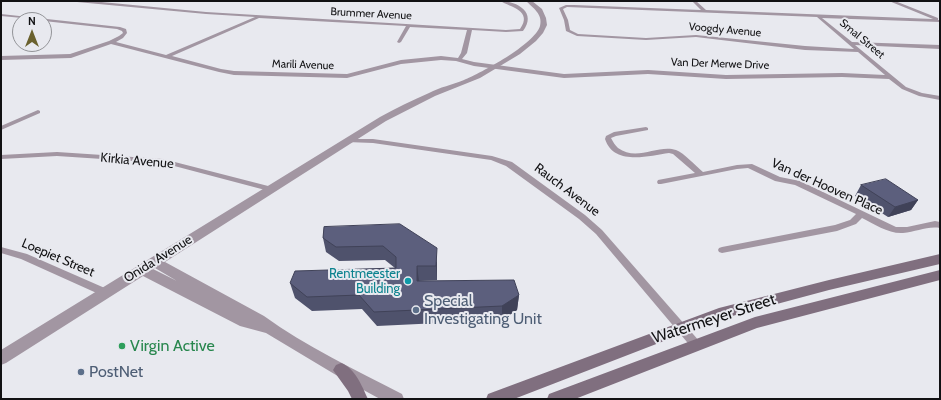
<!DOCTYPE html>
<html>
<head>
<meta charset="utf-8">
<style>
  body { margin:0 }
  #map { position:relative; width:941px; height:400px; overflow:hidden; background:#e8e9ef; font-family:Cabin,sans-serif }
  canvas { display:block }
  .frame { position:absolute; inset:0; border:2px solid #111113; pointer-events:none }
  .north { position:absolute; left:12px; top:12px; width:40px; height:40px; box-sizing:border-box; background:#e8e9ef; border:1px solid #929397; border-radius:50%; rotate:0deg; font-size:11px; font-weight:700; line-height:16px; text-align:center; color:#111113 }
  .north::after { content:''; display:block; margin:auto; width:14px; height:18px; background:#6a612e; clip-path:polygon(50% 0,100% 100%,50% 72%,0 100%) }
</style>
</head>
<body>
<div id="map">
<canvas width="941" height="400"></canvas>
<div class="frame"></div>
<div class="north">N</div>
</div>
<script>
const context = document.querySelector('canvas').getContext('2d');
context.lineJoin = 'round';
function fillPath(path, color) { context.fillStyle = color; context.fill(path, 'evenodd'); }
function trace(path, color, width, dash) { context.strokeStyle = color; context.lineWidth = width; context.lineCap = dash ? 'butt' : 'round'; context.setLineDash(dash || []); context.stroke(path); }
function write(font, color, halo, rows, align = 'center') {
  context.font = font + ' Cabin,sans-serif'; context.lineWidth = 4; context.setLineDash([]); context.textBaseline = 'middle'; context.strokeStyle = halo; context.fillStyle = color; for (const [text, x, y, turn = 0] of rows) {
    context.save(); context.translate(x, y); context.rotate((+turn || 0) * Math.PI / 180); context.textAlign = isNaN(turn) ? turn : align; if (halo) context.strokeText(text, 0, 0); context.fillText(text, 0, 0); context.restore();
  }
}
fillPath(new Path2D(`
  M75 1H91L206 12 506 30 520 29C533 11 511 7 500 1 518 1 537 13 523 31L506 32 472 30 467 53 462 59 474 62 564 74 648 70 726 75 842 73 885 75 858 52 805 50 696 37 646 40 577 36 566 31 564 20 559 8 566 5H574L701 10 692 1H696L706 10 933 19 889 1H895L938 18V20H940V22L822 18 852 42 940 45V49L855 45 906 87 922 93 940 96V100L919 96 902 89 889 79 842 77 726 79 648 74 564 78 474 66 456 61 441 60 401 64 347 78 234 75 219 72 111 44 71 58 1 60V56L70 54 109 41 119 36 123 33 122 31 117 29 44 21V20L1 16V14L120 27 126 29 127 33 123 38 116 42 166 55 255 17 206 14 77 2ZM567 7 817 17 854 49 805 46 696 35 646 38 578 34 570 30 568 20 563 9ZM259 18 406 26 397 42 399 43 401 42 410 27 467 30 461 53 458 58 441 56 401 60 347 74 234 71 221 69 172 56Z
  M38 110 40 111V113L1 130V126Z
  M646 127 648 128V130L616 136 611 138C613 142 615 145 618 148 637 162 658 144 676 150 684 153 696 166 703 172L737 165 752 164 780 177 800 181 896 227H907L935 221 940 222V228C927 226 916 232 903 233 889 234 874 224 862 218L856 224 837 231 722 253 719 252 718 250 719 248 722 247 835 225 850 220 856 214 795 185 775 181 748 168 737 169 661 184H658L657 182 658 180 695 173 673 154 669 153C648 156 614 166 605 139L606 136 614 132Z
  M349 139H373L492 156 512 162 585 215 602 230 700 342 701 345 700 348 696 350 692 348 596 234 579 219 506 166 491 160 373 143 347 142 346 141Z
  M57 152 163 159 272 187 273 189 269 191 163 163 57 156 1 159V155Z
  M1 247 27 254 107 289 109 292 107 295 104 296 101 295 21 259 1 253Z`), '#a296a2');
fillPath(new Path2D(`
  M526 1H532L542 9 546 18 547 25 543 33 536 41 520 54 480 78 435 96 386 121 165 262 264 316C305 346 356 370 402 394L404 399H380L336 375 266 333 240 326 143 276 6 363 1 365V350L380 117C396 108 413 100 429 93 440 87 452 85 464 80 481 73 535 44 540 26 543 14 533 8 526 1ZM155 268 177 281 153 269Z`), '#a296a2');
fillPath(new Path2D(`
  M940 254V264L829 290 721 319 514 399H486L488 394 719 308 829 280Z
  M940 270V280L757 328 575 399H547L549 394 755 317Z
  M341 363C355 368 362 386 368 399H352L348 391 333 370 336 365Z`), '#806f7f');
fillPath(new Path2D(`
  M861 185 918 200 911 210 888 217 855 196Z
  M324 227 437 262V280L419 281 519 295 517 310 502 320 377 326 362 309 312 311 295 298 290 283 395 268 385 260 339 261 326 252 323 238Z`), '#4f526c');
fillPath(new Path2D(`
  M918 200 911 210 888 217 895 207Z
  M437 248V280L436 266Z
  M417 266 419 281 418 295 417 281Z
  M519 295 517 310 502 320V306Z`), '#404258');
const building = new Path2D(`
  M886 179 918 200 895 207 861 185Z
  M400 224 437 248 436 266H417V281L514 280 519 295 502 306 374 312 359 295 307 297 290 283 295 271 396 268V257L383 246 336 247 323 238 324 227Z`);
fillPath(building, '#5c5f7d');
trace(building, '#404258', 1);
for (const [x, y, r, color] of [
  [408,281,4,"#0f9aa8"],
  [416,310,4,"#5c6f8a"],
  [122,346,4,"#2e9e5b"],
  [81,372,4,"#5c6f8a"]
]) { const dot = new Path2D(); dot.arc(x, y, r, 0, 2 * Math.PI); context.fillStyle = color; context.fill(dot); trace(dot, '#e8e9ef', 1.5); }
write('11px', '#111113', '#e8e9ef', [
  ["Brummer Avenue",371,14,3],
  ["Voogdy Avenue",725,30,5],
  ["Smal Street",862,39,40],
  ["Van Der Merwe Drive",720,64,2],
  ["Marili Avenue",303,65,2]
]);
write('13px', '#111113', '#e8e9ef', [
  ["Kirkia Avenue",137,161,5],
  ["Van der Hooven Place",827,187,24],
  ["Rauch Avenue",567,190,37],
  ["Loepiet Street",58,258,23],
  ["Onida Avenue",158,259,-32]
]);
write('13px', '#0d838f', '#e8e9ef', [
  ["Rentmeester",400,274],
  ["Building",400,289]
], 'right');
write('16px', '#4e5e75', '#e8e9ef', [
  ["Special",424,301],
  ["Investigating Unit",424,319],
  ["PostNet",89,372]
], 'left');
write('16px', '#111113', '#e8e9ef', [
  ["Watermeyer Street",714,319,-18]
]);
write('16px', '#27864d', '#e8e9ef', [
  ["Virgin Active",130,346]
], 'left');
</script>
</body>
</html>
